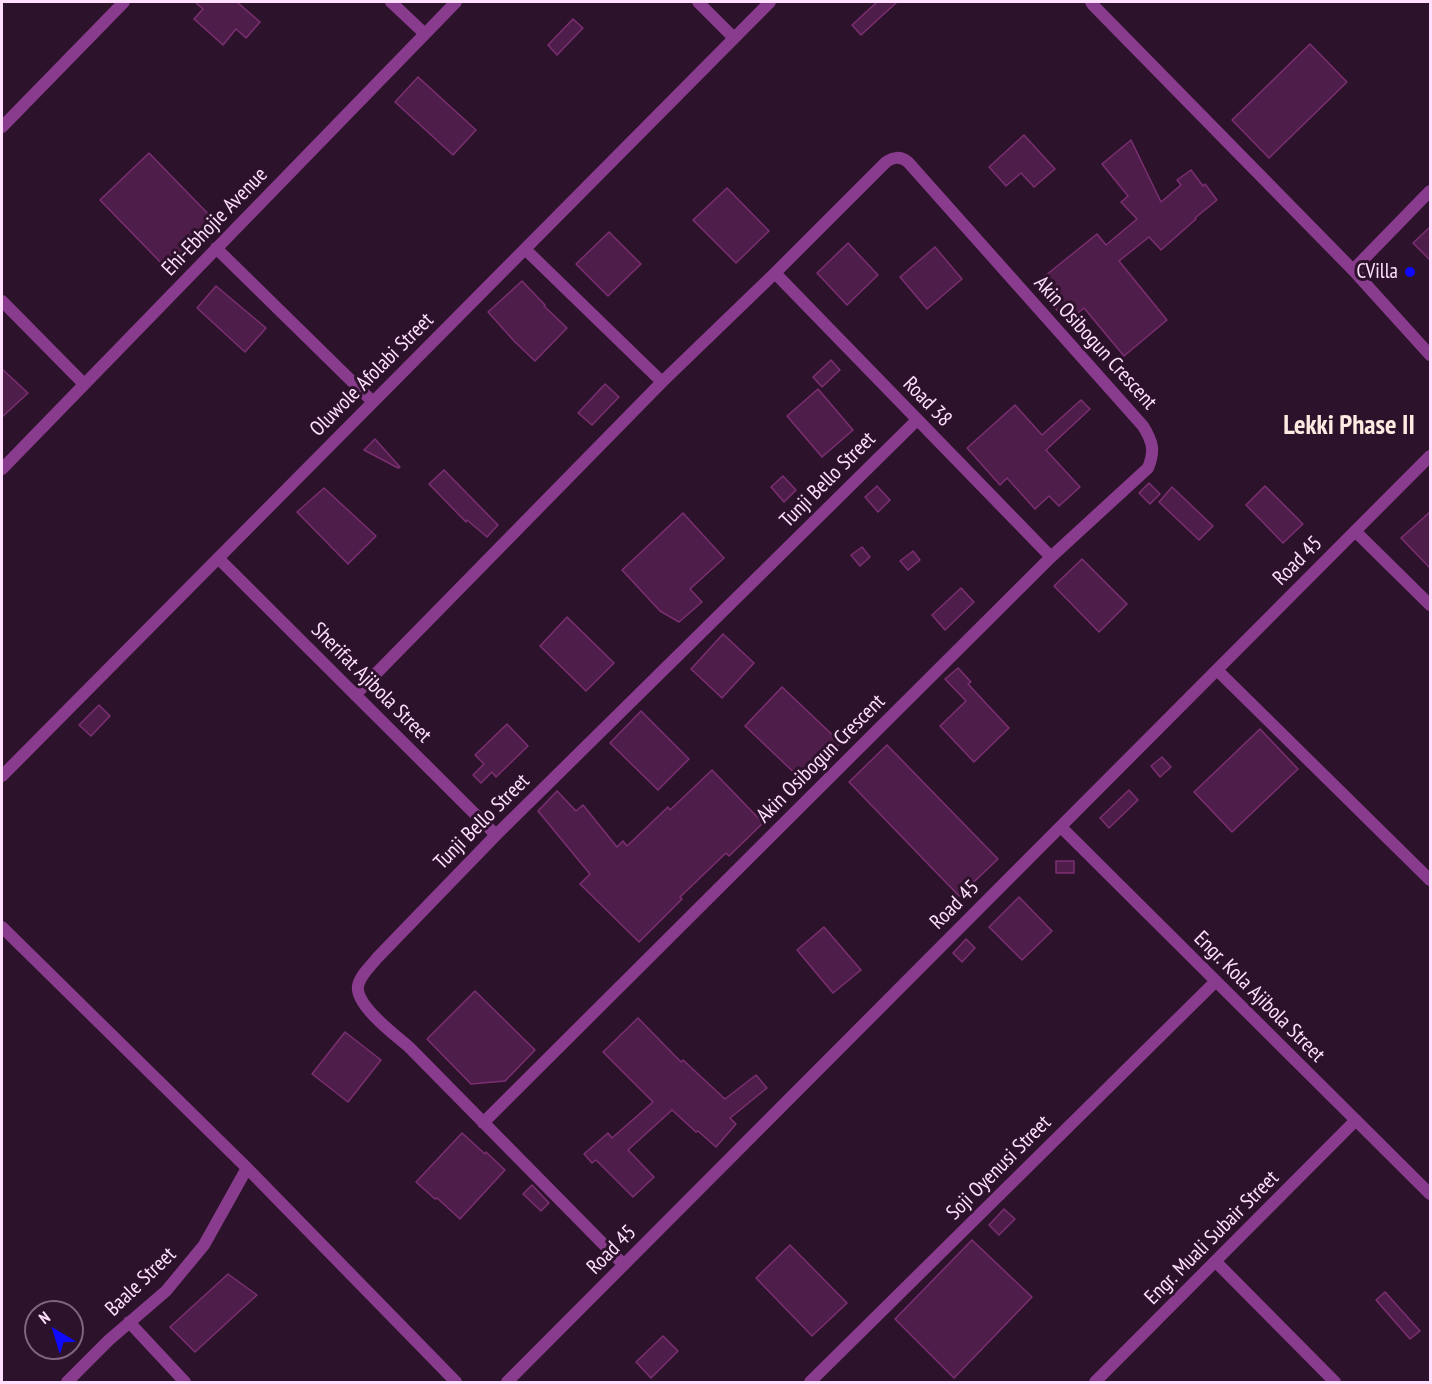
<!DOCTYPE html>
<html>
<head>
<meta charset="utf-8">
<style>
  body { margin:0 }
  #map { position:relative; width:1432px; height:1384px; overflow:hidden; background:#2d122b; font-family:"PT Sans Narrow",sans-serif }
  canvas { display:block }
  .frame { position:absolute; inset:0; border:3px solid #ffdefe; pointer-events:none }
  .north { position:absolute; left:24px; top:1300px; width:60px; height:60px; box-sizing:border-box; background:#2d122b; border:2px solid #81647f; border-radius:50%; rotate:322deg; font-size:16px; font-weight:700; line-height:24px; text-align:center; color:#ffdefe }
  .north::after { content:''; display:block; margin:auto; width:21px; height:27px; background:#0f0aff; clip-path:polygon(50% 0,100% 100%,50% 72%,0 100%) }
</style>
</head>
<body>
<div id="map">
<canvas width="1432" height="1384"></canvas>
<div class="frame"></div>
<div class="north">N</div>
</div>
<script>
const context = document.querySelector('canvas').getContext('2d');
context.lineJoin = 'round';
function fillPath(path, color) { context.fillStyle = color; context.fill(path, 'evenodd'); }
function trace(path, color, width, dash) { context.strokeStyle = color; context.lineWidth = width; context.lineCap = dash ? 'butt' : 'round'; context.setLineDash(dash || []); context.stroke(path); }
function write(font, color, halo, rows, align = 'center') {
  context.font = font + ' "PT Sans Narrow",sans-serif'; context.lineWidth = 6; context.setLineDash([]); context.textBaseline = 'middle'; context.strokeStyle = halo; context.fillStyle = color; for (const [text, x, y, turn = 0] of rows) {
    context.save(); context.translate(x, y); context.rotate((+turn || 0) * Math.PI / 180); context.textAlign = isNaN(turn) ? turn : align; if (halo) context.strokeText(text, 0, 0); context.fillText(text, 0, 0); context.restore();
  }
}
const building = new Path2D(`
  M195 2H237L260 22 246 38 236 29 223 45 194 19 203 9Z
  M877 2H897L861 35 852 25Z
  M573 19 583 28 557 55 548 45Z
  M1310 44 1347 82 1269 158 1232 120Z
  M418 77 476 130 453 155 395 102Z
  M1024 135 1055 169 1034 187 1021 173 1006 186 989 167Z
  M1131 140 1161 202 1181 185 1177 180 1191 170 1203 186 1205 184 1217 200 1195 218 1196 219 1161 250 1149 237 1119 261 1167 320 1124 356 1084 308 1067 322 1035 284 1097 234 1106 245 1137 219 1121 202 1128 196 1102 164Z
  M149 153 217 223 168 270 100 200Z
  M727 188 769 231 736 263 693 220Z
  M1431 226V261L1413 243Z
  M609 232 641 264 608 296 576 264Z
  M848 243 878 275 847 305 817 273Z
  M935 247 962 279 927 309 900 277Z
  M522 281 545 305 544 306 567 328 535 361 515 342 488 312Z
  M216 286 266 328 245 352 197 308Z
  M831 360 840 370 822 387 813 377Z
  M2 369 28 393 2 417Z
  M605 384 619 397 592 425 578 413Z
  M818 389 853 430 822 457 787 416Z
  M1081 400 1090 409 1046 450 1080 487 1059 506 1049 496 1035 509 1007 478 1000 485 967 448 1015 405 1042 435Z
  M375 439 400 467 398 468 364 450Z
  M444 470 498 525 487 537 467 520 466 522 429 484Z
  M783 476 796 490 784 502 771 487Z
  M1149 483 1160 494 1150 504 1139 493Z
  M877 486 890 500 878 512 865 497Z
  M1265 486 1303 524 1283 543 1246 505Z
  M1172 487 1213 526 1199 540 1159 502Z
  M324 488 376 536 348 564 297 512Z
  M1431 511V569L1401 538Z
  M683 513 724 558 690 589 702 602 679 622 660 611 622 570Z
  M862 547 870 557 860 566 851 555Z
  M913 551 920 560 908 570 900 561Z
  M1082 559 1127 604 1099 632 1054 586Z
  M961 588 974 602 945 630 932 615Z
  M567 617 614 663 586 691 540 646Z
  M723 634 754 663 722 698 691 669Z
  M958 668 971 682 968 684 1009 728 974 762 940 726 966 701 945 679Z
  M782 687 841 743 804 782 745 726Z
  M99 705 110 716 91 736 79 725Z
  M641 711 689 759 658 790 610 743Z
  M507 724 528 746 496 777 492 772 481 783 473 775 484 764 475 755Z
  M1260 729 1298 769 1232 832 1194 792Z
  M887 745 998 859 959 896 849 782Z
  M1162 757 1171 767 1160 777 1151 766Z
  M712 770 763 823 729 856 726 853 680 897 682 899 639 942 580 884 590 874 538 811 557 791 576 811 583 805 617 847 623 841 627 846 668 807 670 810Z
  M1129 790 1138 800 1109 828 1100 818Z
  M1056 861H1074V873H1056Z
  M1019 897 1052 931 1022 960 989 927Z
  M824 927 861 970 833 993 797 950Z
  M966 939 975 948 962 962 953 953Z
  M475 991 535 1050 505 1081 471 1084 427 1039Z
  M638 1018 681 1062 683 1060 725 1099 756 1075 767 1088 730 1118 736 1124 716 1147 698 1131 696 1132 672 1110 628 1150 654 1177 633 1197 596 1160 592 1163 584 1154 608 1133 612 1138 653 1102 603 1052Z
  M345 1032 381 1060 348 1102 312 1074Z
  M462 1133 485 1154 486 1152 505 1170 460 1219 437 1198 435 1199 416 1182Z
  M532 1185 549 1203 541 1211 523 1194Z
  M1004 1209 1015 1219 999 1235 989 1225Z
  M972 1240 1032 1297 954 1378 895 1319Z
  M790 1245 847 1303 812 1336 756 1278Z
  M228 1274 257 1295 195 1352 170 1327Z
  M1385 1292 1420 1331 1410 1339 1376 1300Z
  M663 1336 678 1351 651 1378 636 1362Z`);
fillPath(building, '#4f1d49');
trace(building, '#7b2f72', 1.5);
trace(new Path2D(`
  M391 2 425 34
  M698 2 734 38
  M1091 2 1093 5 1353 270 1430 355
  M2 127 124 2
  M216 248 373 402
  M525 249 662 382
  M1353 270 1430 191
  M775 273 1051 557
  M2 301 84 384
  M2 469 456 2
  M1355 531 1430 605
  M218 558 496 835
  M1217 670 1430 880
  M355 695 662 382 775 273 886 162C894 157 900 156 908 162L1143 426C1153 442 1155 451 1148 468L1051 557 483 1123
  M2 776 770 2
  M1061 827 1430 1194
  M2 927 247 1168 456 1382
  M1216 1262 1335 1382
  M624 1265 409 1047C395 1035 355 1005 358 986 360 975 371 966 377 958L496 835 917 420
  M129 1322 185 1382
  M67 1382 109 1340 166 1291 204 1245 247 1168
  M507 1382 1430 456
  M810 1382 1216 981
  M1095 1382 1356 1120`), '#893c8d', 12);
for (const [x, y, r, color] of [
  [1410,272,6,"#0f0aff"]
]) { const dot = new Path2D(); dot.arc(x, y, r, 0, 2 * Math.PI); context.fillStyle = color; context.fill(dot); trace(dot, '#2d122b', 2); }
write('21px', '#ffdefe', '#2d122b', [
  ["Ehi-Ebhojie Avenue",215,222,-46],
  ["Akin Osibogun Crescent",1095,343,48],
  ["Oluwole Afolabi Street",372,375,-45],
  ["Road 38",927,402,46],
  ["Tunji Bello Street",828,480,-45],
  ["Road 45",1298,561,-45],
  ["Sherifat Ajibola Street",371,683,45],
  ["Akin Osibogun Crescent",821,759,-45],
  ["Tunji Bello Street",482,822,-45],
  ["Road 45",955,905,-45],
  ["Engr. Kola Ajibola Street",1259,997,45],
  ["Soji Oyenusi Street",999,1168,-45],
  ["Engr. Muali Subair Street",1212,1238,-45],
  ["Road 45",612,1250,-45],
  ["Baale Street",141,1282,-44]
]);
write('21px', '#ffdefe', '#2d122b', [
  ["CVilla",1398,272]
], 'right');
write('bold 27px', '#ffe9e0', '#2d122b', [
  ["Lekki Phase II",1349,426]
]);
</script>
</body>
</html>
